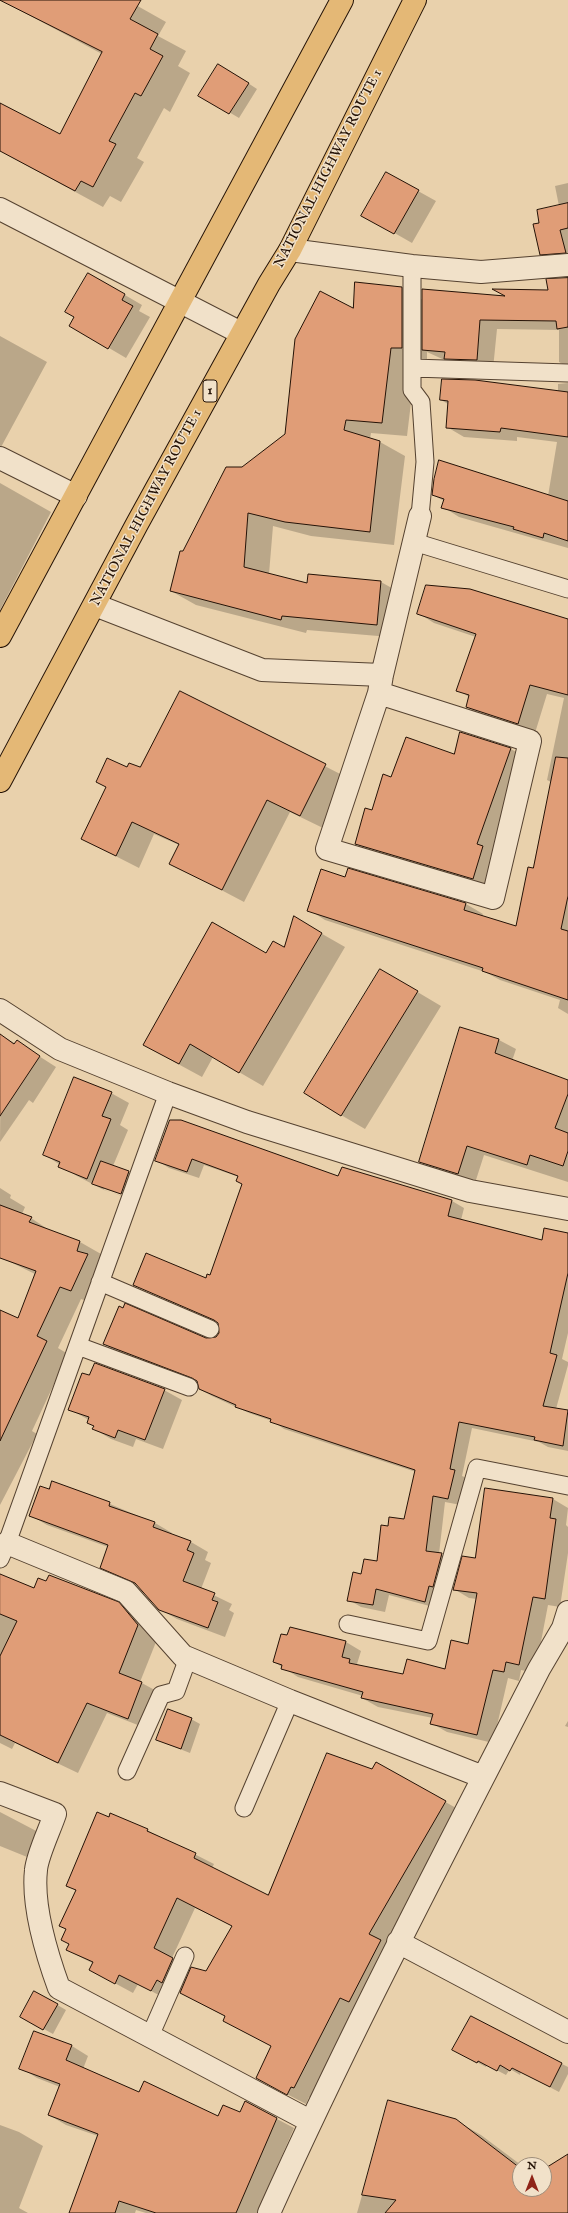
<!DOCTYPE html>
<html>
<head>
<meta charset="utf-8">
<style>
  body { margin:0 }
  #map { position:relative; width:568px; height:2213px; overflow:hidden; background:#e9d1ac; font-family:"IM FELL English",serif }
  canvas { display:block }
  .north { position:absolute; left:512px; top:2157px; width:40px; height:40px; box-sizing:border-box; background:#f1e1c9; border:1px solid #9f8e7b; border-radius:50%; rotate:0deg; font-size:11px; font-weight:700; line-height:16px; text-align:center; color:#241206 }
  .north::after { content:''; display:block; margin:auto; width:14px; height:18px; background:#8f2418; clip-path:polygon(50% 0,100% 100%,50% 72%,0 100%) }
</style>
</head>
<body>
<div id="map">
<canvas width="568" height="2213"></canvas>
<div class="north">N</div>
</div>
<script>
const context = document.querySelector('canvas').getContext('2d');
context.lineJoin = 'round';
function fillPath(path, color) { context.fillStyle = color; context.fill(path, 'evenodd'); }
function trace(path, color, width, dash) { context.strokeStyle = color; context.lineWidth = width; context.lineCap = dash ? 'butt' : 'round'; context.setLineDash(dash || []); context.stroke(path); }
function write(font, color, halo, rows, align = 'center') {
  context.font = font + ' "IM FELL English",serif'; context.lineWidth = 3; context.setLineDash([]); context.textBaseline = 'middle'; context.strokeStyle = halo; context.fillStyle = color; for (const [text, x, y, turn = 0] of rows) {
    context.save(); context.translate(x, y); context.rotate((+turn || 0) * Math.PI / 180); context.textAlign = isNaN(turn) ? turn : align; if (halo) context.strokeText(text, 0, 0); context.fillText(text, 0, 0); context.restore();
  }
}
fillPath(new Path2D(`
  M10 0H127L166 22 158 36 186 51 178 66 190 73 170 112 164 108 137 158 144 162 121 202 110 196 103 207 0 151V104L60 135 102 54 8 4Z
  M228 70 257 89 239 118 200 95Z
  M568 183V263L558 264 541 254 540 224 559 206 555 186Z
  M418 191 436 201 412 243 363 215Z
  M89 274 142 305 139 311 150 317 126 358 70 325 75 317Z
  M568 278V367L559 362V330L497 329 493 369 462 368 427 352V362L416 361 407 436 371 433 370 439 380 442 405 456 394 545 311 536 273 526 269 574 308 584 381 582 406 596 402 638 307 630 306 633 196 605 171 591 183 552 243 468 286 434 354 309 402 288 423 300 509 298 550 291Z
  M0 336 47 362 0 449Z
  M568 383V548L459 517 443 507 444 501 433 495 548 496 557 442 517 437V441L464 437 447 427 448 404 441 400 558 392V384Z
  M0 483 51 512 0 610Z
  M418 613 568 620V1014L558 1008 560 1000 500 980 485 972 325 920 309 910 346 878 348 869 466 904 483 914 482 916 517 927 534 869 551 782 547 780 564 698 547 694 535 733 484 717 467 707 469 697 458 690 476 637 434 623Z
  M180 692 348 778 323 828 290 812 244 902 170 863 179 845 154 834 139 868 82 839 127 768 140 769Z
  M460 733 511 749 528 759 491 888 373 854 356 844 373 812 454 755Z
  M317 931 345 947 263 1086 213 1057 202 1077 167 1058 266 954 284 949Z
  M404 984 441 1006 365 1129 341 1115Z
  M461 1028 499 1040 516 1049 512 1061 568 1081V1182L484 1155 475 1183 437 1171 420 1162Z
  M1 1035 16 1044 17 1042 56 1067 33 1103 29 1100 0 1142Z
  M111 1093 129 1103 120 1125 128 1130 113 1166 138 1177 130 1199 102 1189 77 1176 45 1155ZM104 1187 126 1195V1197L104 1190Z
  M171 1121 339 1178 452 1201 464 1208 461 1220 543 1241 568 1234V1333L562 1359 568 1362V1365L556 1409 568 1411V1451L548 1447 539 1442 472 1428 462 1476 467 1478 461 1505 445 1502 439 1554 454 1561 437 1608 389 1595 385 1612 361 1607 349 1600 362 1575 378 1563 389 1527 405 1520 416 1472 284 1429 272 1421 249 1413 212 1396 199 1389 198 1381 116 1351 104 1344 206 1339 216 1338 220 1333 219 1323 134 1285 206 1279 210 1276 243 1184 239 1177 204 1165 199 1178 169 1168 156 1160Z
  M0 1188 11 1195 10 1198 25 1207 22 1214 31 1218 52 1232 80 1242 101 1254 98 1261 109 1267 92 1303 81 1299 58 1348 68 1354 32 1431 37 1434 0 1505V1332L18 1319 35 1274 2 1258 0 1248Z
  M164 1390 182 1400 163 1449 136 1439 133 1447 111 1439 94 1429V1426L89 1423V1420L69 1409Z
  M486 1489 553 1499 568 1508 566 1525 568 1527V1553L560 1607 548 1605 535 1673 521 1670 519 1681 508 1678 493 1743 447 1732 431 1723 433 1718 378 1707 362 1698 363 1696 298 1677 274 1662 288 1636 290 1628 346 1642 361 1651 357 1664 361 1666 404 1676 446 1670 469 1645 477 1599 469 1598 454 1589 476 1559Z
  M77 1490 155 1523 172 1533 171 1535 191 1542 208 1552 205 1560 211 1563 201 1589 232 1604 229 1610 234 1613 225 1637 177 1619 159 1609 139 1586 101 1567 108 1547 47 1525 30 1515 50 1491Z
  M0 1575 35 1589 118 1603 139 1615 158 1637 140 1682 162 1694 148 1729 107 1713 78 1773 15 1743 12 1749 0 1743Z
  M191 1719 200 1724 190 1753 157 1740Z
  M568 1721V1727L565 1726Z
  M377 1763 463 1812 312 2098 309 2097 306 2104 275 2088 272 2046 242 2031 226 2017 175 1990 170 2001 138 1984 133 1993 109 1980 94 1964 67 1950 70 1944 67 1929 76 1891 67 1885 147 1830 214 1864 212 1868 269 1896ZM195 1908 233 1926 206 1972 191 1969 172 1958Z
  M0 1812 42 1834 32 1859 0 1846Z
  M35 1992 66 2010 53 2034 22 2017Z
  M471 2018 568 2067V2074L559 2092 521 2072 520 2075 510 2069 506 2075 487 2065 486 2067 463 2055Z
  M72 2046 88 2056 83 2069 139 2093 218 2118 240 2113 245 2102 294 2128 260 2206 267 2213H146L136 2210 135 2213H70L98 2136 66 2125 49 2115 60 2087 37 2078 21 2068Z
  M389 2101 455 2120 481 2135 521 2165 520 2189H544V2170L568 2155V2213H357Z
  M0 2125 19 2132 43 2146 19 2208 28 2213H0Z`), '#0003');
const building = new Path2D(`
  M0 0H141L130 19 158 34 150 49 163 56 141 96 135 93 109 141 116 144 93 187 81 181 75 191 0 151V103L60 134 102 52Z
  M218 64 249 83 229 114 198 96Z
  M386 172 419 190 394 234 361 216Z
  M568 203V228L560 230 566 253 540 255 533 224 539 223 537 210Z
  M88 273 125 294 122 300 133 306 108 349 69 326 74 317 65 312Z
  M568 278V327L557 329 556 321 480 320 477 360 444 359 445 352 422 350V289L505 296 492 289 548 290 546 279Z
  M355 282 402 287V348H391L382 423 346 420 344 430 380 441 370 532 285 522 248 513 244 567 307 583 308 574 381 581 377 625 282 616 281 620 170 591 180 551H183L226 467H242L285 434 295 339 320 291 353 308Z
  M442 379 475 380 568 392V437L501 428 500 432 446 428 448 401 440 400Z
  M439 460 568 501V541L544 533 543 538 513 529 514 527 441 508 444 499 432 495 434 479Z
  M426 585 470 589 568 619V695L530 685 518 724 466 707 469 695 456 691 476 634 417 614Z
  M180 691 326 764 300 816 267 800 222 890 169 864 179 844 132 822 116 856 81 839 106 787 96 782 107 758 127 767 129 763 140 767Z
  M460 732 511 748 477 844 483 846 473 879 355 844 365 808 372 810 383 774 391 777 406 737 454 754Z
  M556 757 568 758V896L561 929 568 931V1000L482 971 483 968 307 911 321 869 345 877 348 868 466 903 464 910 516 926 528 867 533 868Z
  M294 916 322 933 239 1073 190 1044 179 1064 143 1045 212 922 266 953 273 941 284 947Z
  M380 969 418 991 341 1116 304 1093Z
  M460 1027 499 1039 495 1053 568 1080V1094L555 1128 568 1133V1151L563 1166 530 1155 527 1165 467 1146 458 1174 419 1162Z
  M0 1034 14 1044 17 1040 40 1056 0 1116Z
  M74 1077 112 1092 102 1116 111 1119 87 1179 58 1167 60 1162 43 1155Z
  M170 1120H181L338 1176 342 1167 452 1200 448 1216 542 1240 544 1228 568 1233V1273L550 1353 557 1355 543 1406 568 1410 563 1446 534 1440 535 1437 459 1422 450 1469 455 1470 448 1499 433 1496 426 1551 442 1553 433 1587 429 1586 425 1602 376 1589 373 1605 347 1601 353 1572 361 1574 364 1559 377 1561 381 1525 388 1526 389 1517 404 1519 415 1470 270 1422 271 1419 235 1407 236 1405 199 1389 197 1381 192 1378 103 1344 119 1306 123 1308 125 1303 206 1338 216 1337 219 1333 218 1323 214 1320 133 1285 146 1253 206 1278 207 1274 210 1275 242 1184 236 1181 238 1176 192 1159 187 1172 155 1161Z
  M101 1161 129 1171 121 1194 92 1184Z
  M0 1205 32 1217 29 1222 80 1241 77 1251 88 1254 71 1291 60 1287 37 1336 47 1341 0 1441V1310L18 1318 36 1271 0 1258Z
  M95 1363 165 1389 145 1440 118 1430 115 1438 92 1429 94 1426 87 1423 89 1417 68 1410 82 1373 89 1375Z
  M52 1481 110 1502 109 1506 155 1522 153 1527 191 1541 187 1550 194 1553 183 1581 215 1593 212 1600 218 1602 208 1628 159 1610 135 1583 100 1568 108 1545 29 1516 40 1486 49 1489Z
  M485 1488 553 1498 550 1518 556 1519 545 1599 533 1597 519 1665 506 1662 504 1672 493 1670 477 1735 430 1724 433 1714 361 1698 363 1692 281 1669 282 1665 273 1662 281 1634 287 1635 290 1627 346 1641 342 1657 350 1659 349 1663 403 1674 407 1659 445 1669 451 1640 468 1644 477 1593 453 1590 462 1556 475 1558Z
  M0 1574 34 1588 38 1578 46 1581 49 1575 119 1602 138 1625 119 1673 142 1682 128 1719 87 1703 58 1763 0 1735V1656L17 1621 0 1614Z
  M168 1709 192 1718 181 1749 156 1740Z
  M327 1753 372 1769 376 1762 446 1801 369 1934 381 1940 349 2002 340 1998 294 2088 291 2087 287 2095 256 2078 271 2046 223 2021 225 2016 180 1993 191 1967 206 1971 232 1926 177 1898 154 1948 173 1958 162 1983 157 1980 151 1991 119 1975 115 1984 89 1970 93 1962 66 1950 69 1944 61 1940 66 1929 59 1926 76 1890 66 1886 97 1812 109 1817 110 1813 148 1829 147 1831 196 1853 194 1858 268 1895Z
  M34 1991 58 2004 43 2030 20 2017Z
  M471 2016 562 2063 550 2087 512 2068 510 2071 500 2065 497 2071 478 2061 477 2063 452 2050Z
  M34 2031 72 2045 66 2060 139 2092 144 2081 218 2116 223 2105 240 2112 245 2101 277 2118 236 2213H156L119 2201 115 2213H69L98 2134 48 2115 60 2084 19 2069Z
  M388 2100 456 2119 520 2168V2189H544V2169L568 2154V2213H385L396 2200 362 2195Z`);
fillPath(building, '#e09d77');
trace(building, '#241206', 1);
const lane = new Path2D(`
  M412 266V390L421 402 425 462 420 516
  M413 368 568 373
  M414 542 568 589
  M100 1282 210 1329
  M78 1346 189 1387
  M0 1559 7 1543 168 1093
  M348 1624 428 1641 477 1468 568 1486
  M127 1771 161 1695 176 1691 188 1658
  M244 1808 290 1701
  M150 2036 185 1956`);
const street = new Path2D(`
  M0 209 241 333
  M290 250 412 266 481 272 568 265
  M0 458 76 496
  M95 605 262 670 382 675
  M379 693 530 741 493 898 327 849 379 693 382 675 420 516
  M0 1010 60 1049 168 1093 247 1122 470 1191 568 1209
  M7 1543 126 1592 183 1656 290 1701 483 1777
  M0 1793 55 1814C50 1829 37 1856 36 1870 32 1906 47 1955 59 1988L310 2121
  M398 1942 568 2032
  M269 2213C352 2028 447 1849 539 1669L563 1628 568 1612`);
const highway = new Path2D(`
  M0 636 342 0
  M0 781 137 524 269 284 290 250 415 0`);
trace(lane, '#554230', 19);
trace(street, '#554230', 24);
trace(highway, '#241206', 24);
trace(lane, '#f1e1c9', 17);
trace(street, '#f1e1c9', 22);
trace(highway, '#e4b876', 22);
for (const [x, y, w] of [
  [210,391,14]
]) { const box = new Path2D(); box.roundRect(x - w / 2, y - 11, w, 22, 3); context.fillStyle = '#f1e1c9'; context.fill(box); trace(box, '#241206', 1); }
write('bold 13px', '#241206', null, [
  ["1",210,391]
]);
write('14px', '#241206', '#f1e1c9', [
  ["NATIONAL HIGHWAY ROUTE 1",329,169,-63],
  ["NATIONAL HIGHWAY ROUTE 1",147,508,-62]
]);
</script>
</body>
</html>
